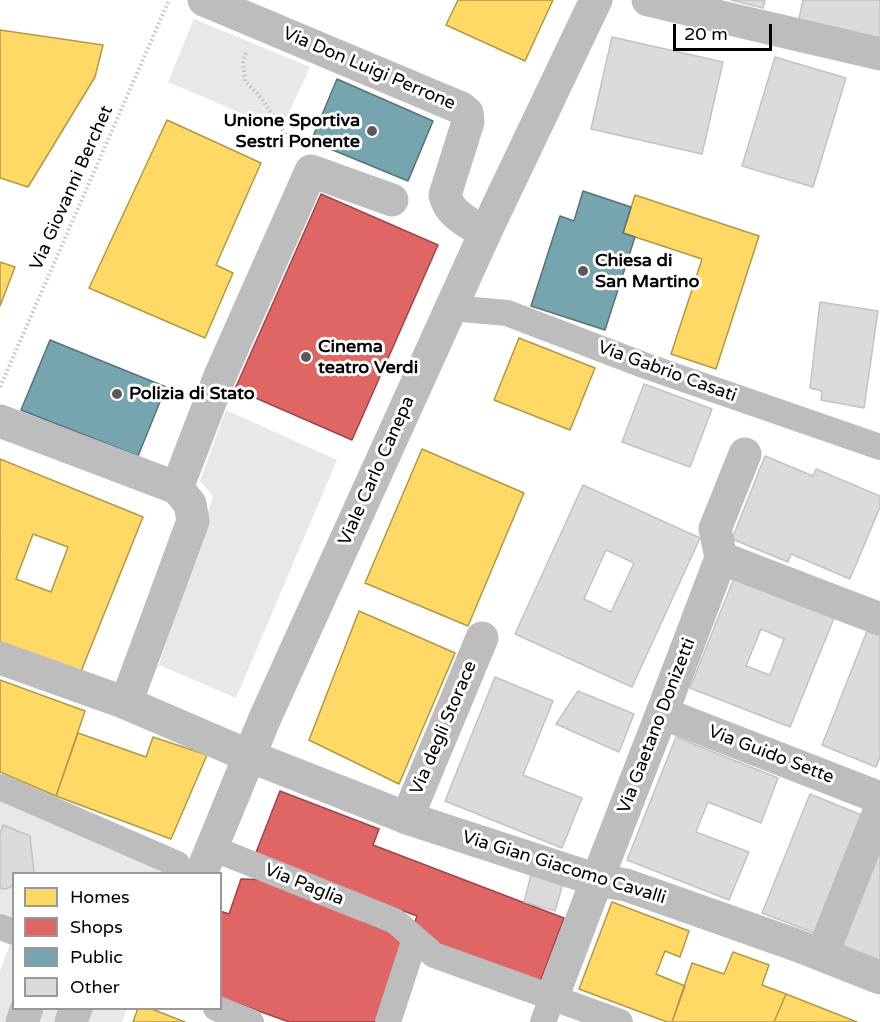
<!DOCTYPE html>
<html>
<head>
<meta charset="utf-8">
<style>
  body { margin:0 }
  #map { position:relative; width:880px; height:1022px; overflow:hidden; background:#fff; font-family:"Varela Round",sans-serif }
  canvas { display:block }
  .legend { position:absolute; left:12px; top:872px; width:210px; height:138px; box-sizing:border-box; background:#fff; border:2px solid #999; margin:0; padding:8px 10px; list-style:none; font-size:18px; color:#000 }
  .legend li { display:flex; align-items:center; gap:12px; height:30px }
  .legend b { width:30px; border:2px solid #999 }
  .scale { position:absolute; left:673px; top:24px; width:99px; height:27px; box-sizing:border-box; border:3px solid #000; border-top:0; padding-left:8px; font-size:18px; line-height:21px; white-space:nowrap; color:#000; -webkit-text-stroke:4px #fff; paint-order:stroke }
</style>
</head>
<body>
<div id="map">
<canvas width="880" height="1022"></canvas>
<ul class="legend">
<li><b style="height:16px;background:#ffd966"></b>Homes</li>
<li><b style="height:16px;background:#e06666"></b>Shops</li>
<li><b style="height:16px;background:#76a5af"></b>Public</li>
<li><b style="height:16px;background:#dbdbdb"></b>Other</li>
</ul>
<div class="scale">20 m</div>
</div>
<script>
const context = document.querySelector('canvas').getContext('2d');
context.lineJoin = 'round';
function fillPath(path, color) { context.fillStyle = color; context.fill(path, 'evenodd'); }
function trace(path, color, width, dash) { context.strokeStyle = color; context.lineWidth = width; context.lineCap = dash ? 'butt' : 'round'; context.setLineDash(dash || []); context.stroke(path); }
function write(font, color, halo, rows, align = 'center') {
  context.font = font + ' "Varela Round",sans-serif'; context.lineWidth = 6; context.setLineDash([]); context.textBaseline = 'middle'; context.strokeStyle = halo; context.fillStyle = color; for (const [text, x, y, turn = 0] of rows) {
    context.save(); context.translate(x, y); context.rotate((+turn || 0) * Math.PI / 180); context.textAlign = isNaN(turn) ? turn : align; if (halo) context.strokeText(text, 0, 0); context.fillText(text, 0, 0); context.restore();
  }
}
fillPath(new Path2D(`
  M194 19 310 67 281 130 168 82Z
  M226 410 337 460 236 698 159 665 213 496 200 481Z
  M0 787 174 873 14 874 13 932 0 927Z
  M13 936 14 1008 127 1009 122 1022H0V971Z`), '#e8e8e8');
const homes = new Path2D(`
  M458 0H553L525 61 446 25Z
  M0 30 103 45 95 77 28 187 0 178Z
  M167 120 261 163 216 265 233 273 205 338 89 288Z
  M635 195 759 236 716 369 671 354 702 259 623 233Z
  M0 262 15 267 0 306Z
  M519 338 595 368 570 430 494 400Z
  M422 449 524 493 468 626 365 583Z
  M0 459 143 517 80 674 0 642ZM33 534 68 547 51 592 16 579Z
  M359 611 455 653 399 784 309 740Z
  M0 680 85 711 56 796 0 772Z
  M78 733 146 757 153 737 207 755 171 839 56 796Z
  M612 902 689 931 680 957 665 951 656 974 685 986 672 1022H667L579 989Z
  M733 952 769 965 762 985 786 994 774 1022H672L692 963 724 974Z
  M786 994 857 1022H774Z
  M138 1008H149L185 1022H133Z`);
fillPath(homes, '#ffd966');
trace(homes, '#b29847', 1.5);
const shops = new Path2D(`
  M321 194 438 245 352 440 235 389Z
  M280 791 379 829 373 845 564 918 540 982 411 933 417 916 255 855Z
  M241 879 274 880 364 915V922L411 940 384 1022H289L220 997V911L229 914Z`);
fillPath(shops, '#e06666');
trace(shops, '#9d4747', 1.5);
const public = new Path2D(`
  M337 79 433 121 408 181 311 141Z
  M583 191 631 207 623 233 635 237 605 330 531 306 560 216 574 221Z
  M50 340 166 387 138 456 21 410Z`);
fillPath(public, '#76a5af');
trace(public, '#53747a', 1.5);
const building = new Path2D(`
  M731 0H765L763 8Z
  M803 0H880V43L798 23Z
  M612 37 723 62 702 154 591 129Z
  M775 57 846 78 813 187 742 166Z
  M820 302 878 311 864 408 821 400 822 391 810 388Z
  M644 384 712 409 690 467 622 442Z
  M765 456 813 476 816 469 880 496V507L850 579 791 554 788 562 732 539Z
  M583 485 700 538 632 687 515 634ZM606 550 634 563 611 612 584 599Z
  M734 578 834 618 790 727 690 688ZM761 629 784 639 770 675 746 666Z
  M869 626 880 631V757L876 767 822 745Z
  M495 677 553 701 523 775 582 798 562 848 445 801Z
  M578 691 634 714 619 752 556 724Z
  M676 737 778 778 761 823 708 802 696 832 749 852 729 900 627 860Z
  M810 794 864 816 817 934 762 913Z
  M3 825 30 836 34 873 14 874V885L6 889 0 888V834Z
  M880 837V960L837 943Z
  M532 871 564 880 555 911 524 902Z`);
fillPath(building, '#dbdbdb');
trace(building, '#c3c3c3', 1.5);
trace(new Path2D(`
  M246 53 243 61 245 81 262 99 292 144
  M0 387 169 0`), '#c2c2c2', 4, [1.5, 3]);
trace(new Path2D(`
  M451 308 507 313 646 366 880 447
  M0 787 177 864
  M212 848 395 921 434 955 620 1022
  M0 927 14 932
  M216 1008 251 1022
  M388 1022 415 939
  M543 1022 552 998`), '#bdbdbd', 26);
trace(new Path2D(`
  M204 0 461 108 467 113 468 122 445 195C449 214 469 223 485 233
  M648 0 880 54
  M177 488 220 376 311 171 392 200
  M721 558 880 619
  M0 658 126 703
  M662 713 721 558 715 529 745 454
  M407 818 482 638
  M822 955 880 809
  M552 998 597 880 626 885 796 945 880 978`), '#bdbdbd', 33);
trace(new Path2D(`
  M0 421 177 488 190 504 193 521 126 703 249 756 407 818 597 880 662 713 880 798
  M201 874 265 718 485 233 596 0
  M22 1022 27 1008
  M71 1022 76 1008`), '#bdbdbd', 33);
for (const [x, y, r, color] of [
  [372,131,6,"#595959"],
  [583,271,6,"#595959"],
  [306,357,6,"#595959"],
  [117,394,6,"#595959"]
]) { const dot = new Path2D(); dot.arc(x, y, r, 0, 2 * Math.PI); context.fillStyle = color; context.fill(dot); trace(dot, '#fff', 2); }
write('18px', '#000', '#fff', [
  ["Via Don Luigi Perrone",369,69,23],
  ["Via Giovanni Berchet",72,188,-66],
  ["Via Gabrio Casati",667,372,20],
  ["Viale Carlo Canepa",377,471,-66],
  ["Via Gaetano Donizetti",657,726,-69],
  ["Via degli Storace",444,728,-67],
  ["Via Guido Sette",771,755,21],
  ["Via Gian Giacomo Cavalli",564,868,17],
  ["Via Paglia",304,885,22]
]);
write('bold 18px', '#000', '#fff', [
  ["Unione Sportiva",360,121,"right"],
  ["Sestri Ponente",360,142,"right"],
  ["Chiesa di",595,261],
  ["San Martino",595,282],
  ["Cinema",318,347],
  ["teatro Verdi",318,368],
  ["Polizia di Stato",129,394]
], 'left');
</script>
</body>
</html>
